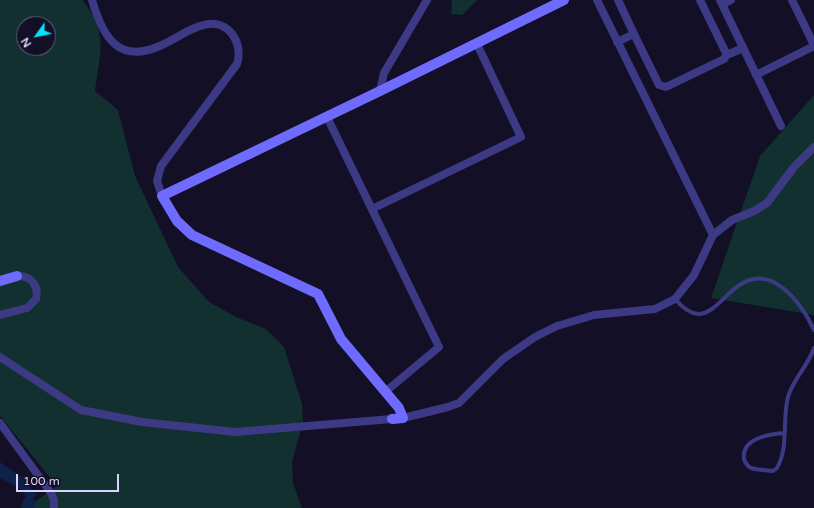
<!DOCTYPE html>
<html>
<head>
<meta charset="utf-8">
<style>
  body { margin:0 }
  #map { position:relative; width:814px; height:508px; overflow:hidden; background:#130f26; font-family:"Varela Round",sans-serif }
  canvas { display:block }
  .north { position:absolute; left:16px; top:16px; width:40px; height:40px; box-sizing:border-box; background:#130f26; border:1px solid #625e7d; border-radius:50%; rotate:237deg; font-size:11px; font-weight:700; line-height:16px; text-align:center; color:#d9d4ff }
  .north::after { content:''; display:block; margin:auto; width:14px; height:18px; background:#00e5ff; clip-path:polygon(50% 0,100% 100%,50% 72%,0 100%) }
  .scale { position:absolute; left:16px; top:474px; width:103px; height:18px; box-sizing:border-box; border:2px solid #d9d4ff; border-top:0; padding-left:5px; font-size:12px; line-height:14px; white-space:nowrap; color:#d9d4ff; -webkit-text-stroke:3px #130f26; paint-order:stroke }
</style>
</head>
<body>
<div id="map">
<canvas width="814" height="508"></canvas>
<div class="north">N</div>
<div class="scale">100 m</div>
</div>
<script>
const context = document.querySelector('canvas').getContext('2d');
context.lineJoin = 'round';
function fillPath(path, color) { context.fillStyle = color; context.fill(path, 'evenodd'); }
function trace(path, color, width, dash) { context.strokeStyle = color; context.lineWidth = width; context.lineCap = dash ? 'butt' : 'round'; context.setLineDash(dash || []); context.stroke(path); }
fillPath(new Path2D(`
  M0 0H82C109 31 100 54 95 91L118 110 135 176 178 267 209 302 236 317 266 329 284 347 302 404 303 422 292 462 293 483 302 508H26L57 486 0 416ZM24 24H48V48H24Z
  M452 0H477L462 15 451 14Z
  M814 95V315L711 298 760 156Z`), '#12302f');
fillPath(new Path2D(`
  M0 462 22 478 37 494 29 502 22 490 0 478Z`), '#0c2248');
trace(new Path2D(`
  M31 500 34 508`), '#0c2248', 2);
trace(new Path2D(`
  M27 508 29 502`), '#0c2248', 12);
trace(new Path2D(`
  M675 299C681 306 688 313 698 314 713 314 726 294 738 286 771 262 801 302 814 330
  M784 433C770 434 741 438 744 459 745 462 748 467 751 468 757 470 766 470 773 471L777 468C789 447 782 420 788 397 793 379 808 366 814 348`), '#3d3a85', 4);
trace(new Path2D(`
  M92 0C103 38 119 65 162 45 176 39 189 28 204 25 228 18 244 43 237 64L161 166 157 181 162 196
  M597 0 713 235
  M700 0 727 55 743 48
  M720 0 781 126
  M792 0 814 45
  M722 4 731 0
  M634 34 659 85 666 87 724 59 727 55
  M617 42 634 34 618 0
  M756 75 814 46
  M380 91 384 73 427 0
  M327 117 439 347 385 392
  M372 209 521 137 477 44
  M0 315 27 308 36 299C39 286 31 275 17 276
  M0 357 81 410 142 422 235 432 392 419
  M403 418 448 407 459 403 503 359 535 337 557 326 594 315 655 309 675 299 694 275 713 235 732 220 754 211 767 203 794 167 814 147
  M0 423 51 493 54 500V508`), '#3d3a85', 8);
trace(new Path2D(`
  M0 281 17 276
  M392 419 403 418 399 408 341 339 318 294 192 235 177 221 162 196 380 91 564 0`), '#6f6bff', 10);
</script>
</body>
</html>
